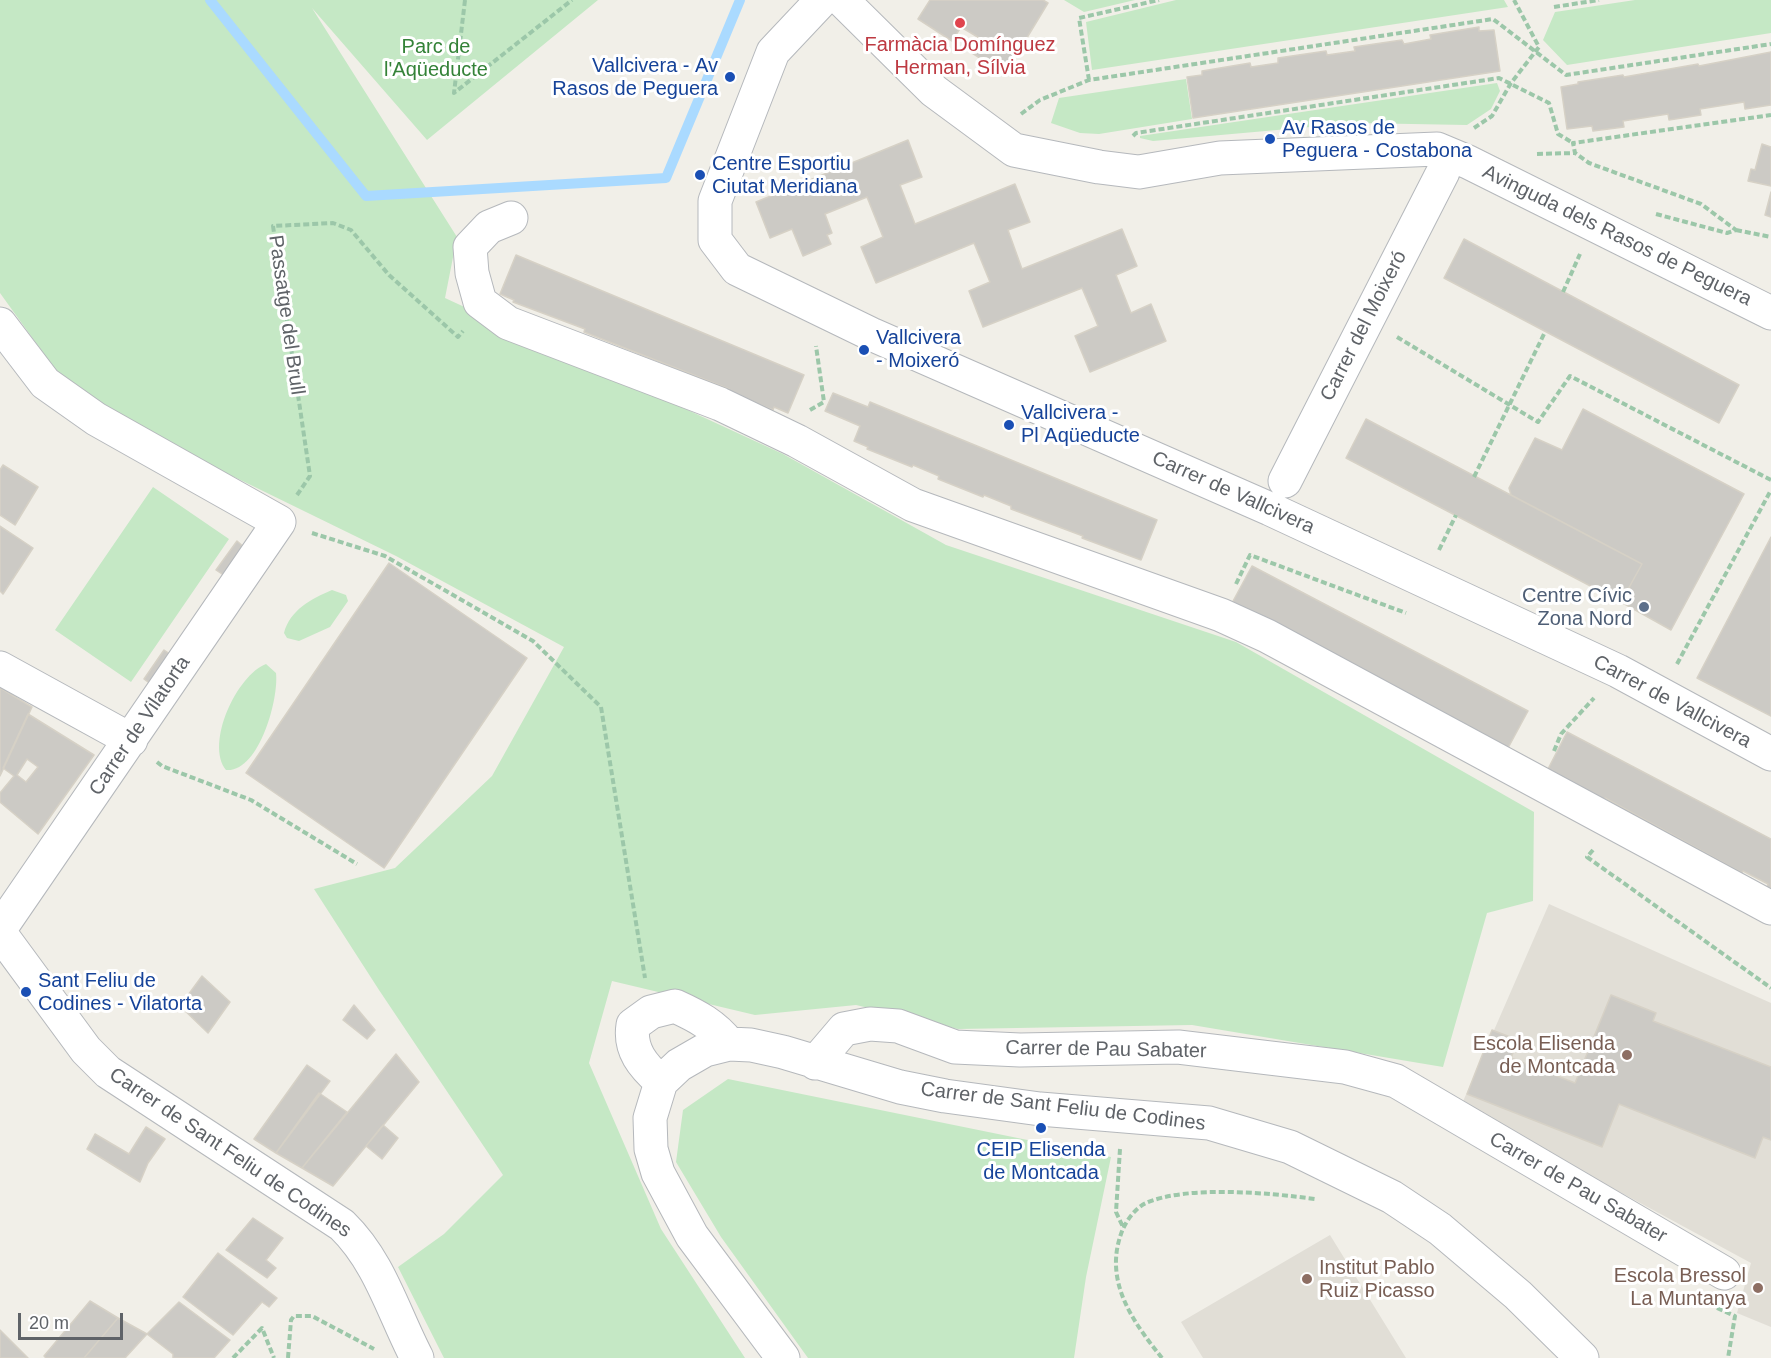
<!DOCTYPE html>
<html>
<head>
<meta charset="utf-8">
<style>
  body { margin:0 }
  #map { position:relative; width:1771px; height:1358px; overflow:hidden; background:#f1efe8; font-family:Arial,sans-serif }
  canvas { display:block }
  .scale { position:absolute; left:18px; top:1313px; width:105px; height:27px; box-sizing:border-box; border:3px solid #5f6368; border-top:0; padding-left:8px; font-size:18px; line-height:21px; white-space:nowrap; color:#5f6368; -webkit-text-stroke:4px #fff; paint-order:stroke }
</style>
</head>
<body>
<div id="map">
<canvas width="1771" height="1358"></canvas>
<div class="scale">20 m</div>
</div>
<script>
const context = document.querySelector('canvas').getContext('2d');
context.lineJoin = 'round';
function fillPath(path, color) { context.fillStyle = color; context.fill(path, 'evenodd'); }
function trace(path, color, width, dash) { context.strokeStyle = color; context.lineWidth = width; context.lineCap = dash ? 'butt' : 'round'; context.setLineDash(dash || []); context.stroke(path); }
function write(font, color, halo, rows, align = 'center') {
  context.font = font + ' Arial,sans-serif'; context.lineWidth = 6; context.setLineDash([]); context.textBaseline = 'middle'; context.strokeStyle = halo; context.fillStyle = color; for (const [text, x, y, turn = 0] of rows) {
    context.save(); context.translate(x, y); context.rotate((+turn || 0) * Math.PI / 180); context.textAlign = isNaN(turn) ? turn : align; if (halo) context.strokeText(text, 0, 0); context.fillText(text, 0, 0); context.restore();
  }
}
fillPath(new Path2D(`
  M1549 904 1771 1003V1327L1737 1313 1751 1263 1461 1106Z
  M1330 1235 1406 1358H1203L1181 1322Z`), '#e1ded6');
fillPath(new Path2D(`
  M0 0H598L427 140 312 8 457 237 445 298 783 454 946 545 1236 642 1534 812 1533 901 1487 913 1443 1067 1192 1025 958 1029 856 1005 755 1015 612 981 589 1063 661 1229 745 1358H444L398 1267 444 1234 503 1175 379 990 314 889 395 868 492 776 564 647 396 556 132 427 64 382 0 293Z
  M1064 0H1135L1084 12Z
  M1176 0H1504L1508 7 1092 70 1086 22Z
  M1635 0H1771V33L1567 65 1543 40 1555 12Z
  M1186 79 1192 119 1099 134 1080 133 1051 123 1059 98Z
  M1497 83 1500 91 1491 109 1467 125 1356 123 1153 141 1140 138V136Z
  M153 487 229 539 131 682 55 630Z
  M332 590 346 595 348 601 330 627 299 641 287 638 284 633C290 610 311 599 332 590Z
  M266 664 276 673C279 699 259 773 226 770 205 743 237 675 266 664Z
  M728 1079 1111 1157 1086 1277 1074 1358H808L721 1237 676 1162 683 1110Z`), '#c5e8c5');
trace(new Path2D(`
  M210 0 366 196 666 178 740 0`), '#aadaff', 10);
const building = new Path2D(`
  M930 0H1043L1048 3 1005 74 972 53 981 39 961 27 952 41 918 19Z
  M1479 27V31L1494 30 1500 71 1193 118 1187 77 1202 75V71L1250 63 1251 67 1278 63V58L1326 51 1327 55 1355 51 1354 47 1402 40 1404 44 1431 39 1430 35Z
  M1771 52V105L1745 109 1744 102 1700 109 1701 115 1669 120 1668 114 1623 121 1624 127 1593 131 1592 126 1567 129 1561 87 1578 84V82L1623 75 1624 77 1698 64 1699 66Z
  M908 140 922 177 900 185 915 224 1015 184 1030 222 1008 230 1022 269 1122 229 1137 266 1116 275 1131 313 1151 304 1166 341 1090 372 1075 336 1098 326 1082 288 983 327 969 291 990 282 974 243 876 283 861 247 883 237 867 197 825 214 832 233 827 235 831 244 803 256 792 229 770 238 756 202Z
  M1762 144 1771 147V186L1748 181 1751 169 1755 170Z
  M1771 192V217L1765 215Z
  M1464 239 1739 385 1719 423 1444 278Z
  M516 255 804 375 788 413 774 407 773 410 727 391 729 389 584 332 585 329 513 302 514 300 500 294Z
  M833 393 868 407 870 402 1157 520 1141 560 1082 538 1083 536 1011 509V506L984 495 983 497 938 479 939 476 913 465 912 467 867 449 868 447 854 441 860 426 825 411Z
  M1583 409 1744 494 1671 630 1621 602 1642 564 1511 495 1509 488 1535 438 1562 450Z
  M1366 419 1642 564 1621 602 1346 458Z
  M3 465 38 487 15 525 0 515V470Z
  M0 526 33 548 3 594 0 591Z
  M1771 537V716L1697 678Z
  M237 541 245 548 225 576 216 570Z
  M389 563 527 658 384 868 246 773Z
  M1252 566 1528 711 1508 748 1232 603Z
  M164 650 173 656 152 685 144 679Z
  M0 688 32 707 0 776Z
  M28 714 94 755 38 834 0 802V793L14 776 3 768ZM27 759 38 767 26 782 17 775Z
  M1567 732 1771 839V889L1767 887 1768 884 1743 871 1742 873 1605 798 1603 801 1548 769Z
  M202 976 230 1002 208 1033 180 1006Z
  M1611 995 1656 1013 1653 1021 1771 1067V1140L1763 1137 1755 1158 1619 1104 1602 1147 1467 1094 1492 1030 1518 1040 1511 1058 1575 1083Z
  M354 1005 375 1030 367 1039 343 1020Z
  M396 1054 419 1082 333 1186 302 1168Z
  M307 1065 330 1081 276 1153 254 1139Z
  M319 1093 347 1112 302 1168 276 1153Z
  M383 1125 398 1138 382 1159 366 1146Z
  M146 1127 165 1139 148 1163 140 1182 87 1149 95 1134 129 1154Z
  M253 1218 283 1238 266 1260 276 1268 267 1278 226 1250Z
  M218 1253 277 1298 269 1307 262 1302 233 1335 183 1297Z
  M90 1301 118 1318 84 1358H46L44 1356Z
  M179 1302 230 1340 214 1358H173V1354L147 1334Z
  M118 1318 147 1334 125 1358H84Z
  M0 1330 28 1358H0Z`);
fillPath(building, '#cccac5');
trace(building, '#d6d1c6', 1.5);
const street = new Path2D(`
  M822 0 773 52 715 201V240L737 269 871 334 1270 509 1618 671 1771 754
  M842 0 934 91 1014 150 1099 167 1139 172 1220 158 1437 149 1468 162 1771 313
  M511 218 489 227 470 247 472 273 480 302 508 323 720 404 797 441 913 505 1221 615 1267 636 1771 908
  M0 324 45 383 96 419 279 522 0 929
  M1285 481 1443 172
  M0 668 131 740
  M0 933 86 1050 108 1072 342 1225C380 1262 393 1312 417 1358
  M815 1063 844 1029 870 1024 898 1026 955 1047 1020 1050 1178 1047 1345 1067 1396 1081 1724 1273
  M661 1082C643 1066 629 1050 633 1025L651 1012 675 1006C697 1016 714 1025 729 1044
  M783 1358 692 1236 658 1173 651 1149 650 1118 661 1082 679 1065 705 1050 729 1044 751 1045 783 1052 900 1087 945 1096 1040 1109 1209 1123 1290 1147 1392 1197 1440 1229 1518 1295 1582 1358`);
trace(street, '#b5b8bc', 35);
trace(new Path2D(`
  M465 0 454 93 572 0
  M1554 7 1599 0
  M1089 80 1079 18 1159 0
  M1021 114 1040 100 1089 80 1493 19 1566 75 1771 44
  M1474 128 1492 116 1511 83 1539 47 1514 0
  M1133 136 1136 133 1499 78 1549 103 1558 134 1573 143
  M1537 154 1575 153
  M1656 214 1727 233 1736 230 1701 204 1589 163 1575 153 1573 143 1771 115
  M1736 230 1771 237
  M1563 292 1580 254
  M1397 337 1538 422 1570 376 1771 480
  M810 410 824 402 816 346
  M1474 477 1545 332
  M297 495 310 476 273 226 333 223 351 230 389 275 458 337 463 331
  M312 533 385 556 533 641 601 707 645 978
  M1439 550 1456 515
  M1236 584 1250 555 1406 613
  M1677 664 1771 490
  M1554 751 1561 734 1594 698
  M157 762 162 766 251 800 357 864
  M1593 850 1587 857 1771 988
  M1120 1149 1116 1212 1123 1227
  M1717 1308 1735 1316 1728 1358
  M233 1358 262 1328 274 1358
  M288 1358 291 1320 294 1316H312L374 1349
  M1162 1358C1133 1322 1104 1282 1121 1234 1125 1222 1135 1208 1146 1203 1187 1185 1271 1193 1315 1199`), '#9cc7a9', 4, [6, 3]);
trace(street, '#fff', 33);
for (const [x, y, r, color] of [
  [960,23,6,"#e0444e"],
  [730,77,6,"#1a4fb4"],
  [1270,139,6,"#1a4fb4"],
  [700,175,6,"#1a4fb4"],
  [864,350,6,"#1a4fb4"],
  [1009,425,6,"#1a4fb4"],
  [1644,607,6,"#5c6f8a"],
  [26,992,6,"#1a4fb4"],
  [1627,1055,6,"#8d6e63"],
  [1041,1128,6,"#1a4fb4"],
  [1307,1279,6,"#8d6e63"],
  [1758,1288,6,"#8d6e63"]
]) { const dot = new Path2D(); dot.arc(x, y, r, 0, 2 * Math.PI); context.fillStyle = color; context.fill(dot); trace(dot, '#fff', 2); }
write('20px', '#be3a42', '#fff', [
  ["Farmàcia Domínguez",960,45],
  ["Herman, Sílvia",960,68]
]);
write('20px', '#348238', '#fff', [
  ["Parc de",436,47],
  ["l'Aqüeducte",436,70]
]);
write('20px', '#164399', '#fff', [
  ["Vallcivera - Av",718,66,"right"],
  ["Rasos de Peguera",718,89,"right"],
  ["Av Rasos de",1282,128],
  ["Peguera - Costabona",1282,151],
  ["Centre Esportiu",712,164],
  ["Ciutat Meridiana",712,187],
  ["Vallcivera",876,338],
  ["- Moixeró",876,361],
  ["Vallcivera -",1021,413],
  ["Pl Aqüeducte",1021,436],
  ["Sant Feliu de",38,981],
  ["Codines - Vilatorta",38,1004],
  ["CEIP Elisenda",1041,1150,"center"],
  ["de Montcada",1041,1173,"center"]
], 'left');
write('20px', '#5f6368', '#fff', [
  ["Avinguda dels Rasos de Peguera",1617,236,26],
  ["Passatge del Brull",286,315,82],
  ["Carrer del Moixeró",1364,326,-63],
  ["Carrer de Vallcivera",1233,493,24],
  ["Carrer de Vallcivera",1672,702,28],
  ["Carrer de Vilatorta",140,726,-56],
  ["Carrer de Pau Sabater",1106,1050,1],
  ["Carrer de Sant Feliu de Codines",1063,1107,7],
  ["Carrer de Sant Feliu de Codines",230,1153,34],
  ["Carrer de Pau Sabater",1578,1188,30]
]);
write('20px', '#4e5e75', '#fff', [
  ["Centre Cívic",1632,596],
  ["Zona Nord",1632,619]
], 'right');
write('20px', '#785e54', '#fff', [
  ["Escola Elisenda",1615,1044],
  ["de Montcada",1615,1067],
  ["Institut Pablo",1319,1268,"left"],
  ["Ruiz Picasso",1319,1291,"left"],
  ["Escola Bressol",1746,1276],
  ["La Muntanya",1746,1299]
], 'right');
</script>
</body>
</html>
